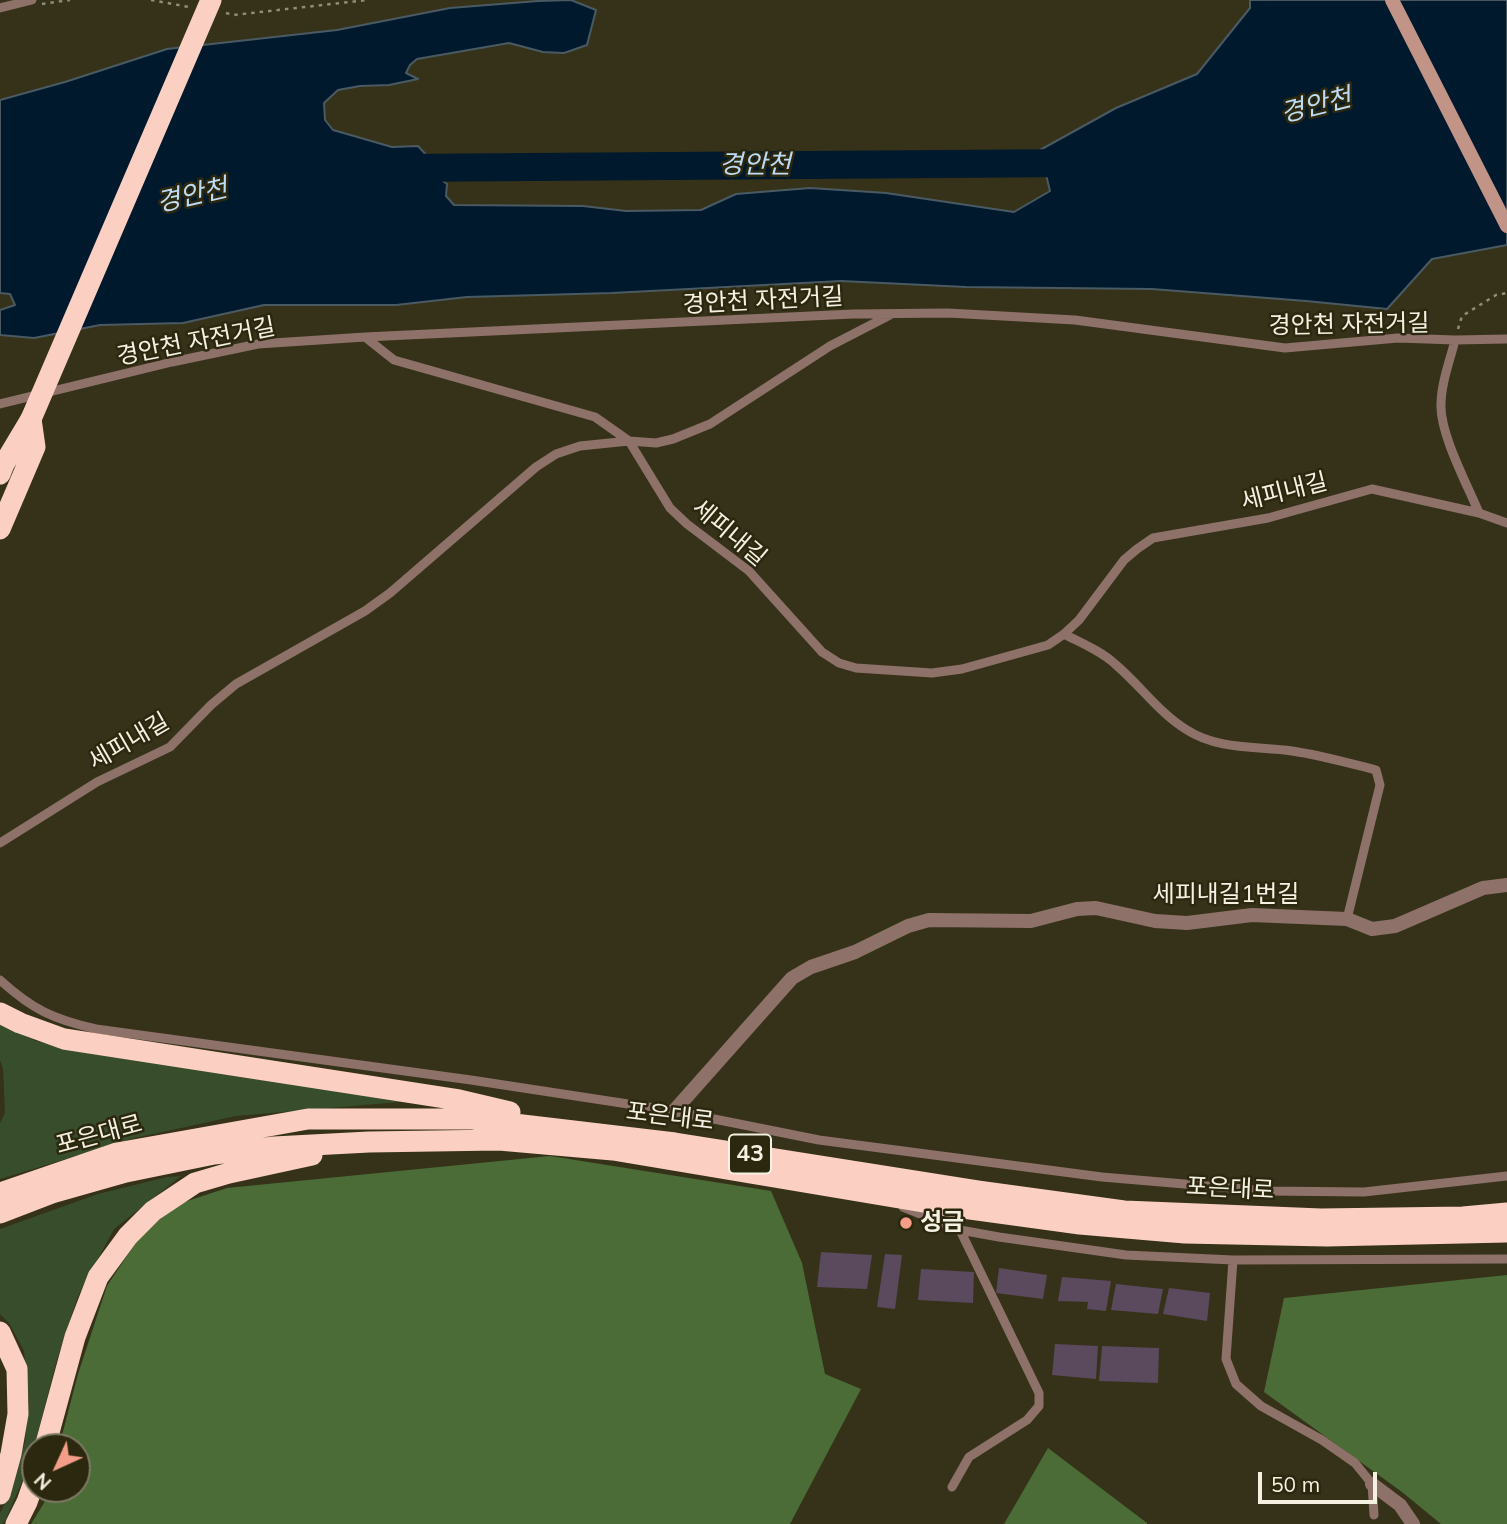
<!DOCTYPE html>
<html>
<head>
<meta charset="utf-8">
<style>
  body { margin:0 }
  #map { position:relative; width:1507px; height:1524px; overflow:hidden; background:#363219; font-family:Mulish,sans-serif }
  canvas { display:block }
  .north { position:absolute; left:21px; top:1433px; width:70px; height:70px; box-sizing:border-box; background:#2c280f; border:2px solid #7c7863; border-radius:50%; rotate:225deg; font-size:19px; font-weight:700; line-height:28px; text-align:center; color:#f4f1e2 }
  .north::after { content:''; display:block; margin:auto; width:24px; height:32px; background:#f49e8a; clip-path:polygon(50% 0,100% 100%,50% 72%,0 100%) }
  .scale { position:absolute; left:1258px; top:1472px; width:119px; height:32px; box-sizing:border-box; border:4px solid #f4f1e2; border-top:0; padding-left:9px; font-size:21px; line-height:24px; white-space:nowrap; color:#f4f1e2; -webkit-text-stroke:5px #2c280f; paint-order:stroke }
</style>
</head>
<body>
<div id="map">
<canvas width="1507" height="1524"></canvas>
<div class="north">N</div>
<div class="scale">50 m</div>
</div>
<script>
const context = document.querySelector('canvas').getContext('2d');
context.lineJoin = 'round';
function fillPath(path, color) { context.fillStyle = color; context.fill(path, 'evenodd'); }
function trace(path, color, width, dash) { context.strokeStyle = color; context.lineWidth = width; context.lineCap = dash ? 'butt' : 'round'; context.setLineDash(dash || []); context.stroke(path); }
function write(font, color, halo, rows, align = 'center') {
  context.font = font + ' Mulish,"Noto Sans KR",sans-serif'; context.lineWidth = 5; context.setLineDash([]); context.textBaseline = 'middle'; context.strokeStyle = halo; context.fillStyle = color; for (const [text, x, y, turn = 0] of rows) {
    context.save(); context.translate(x, y); context.rotate((+turn || 0) * Math.PI / 180); context.textAlign = isNaN(turn) ? turn : align; if (halo) context.strokeText(text, 0, 0); context.fillText(text, 0, 0); context.restore();
  }
}
fillPath(new Path2D(`
  M0 1024 36 1041 79 1051 311 1085 400 1102 236 1116 135 1138 0 1179V1123L5 1113 3 1069 0 1060Z
  M181 1176 114 1229 78 1296 56 1363 30 1463 5 1521 2 1524H0V1513L6 1501 25 1442 29 1403 24 1351 9 1323 0 1314V1229L98 1194 167 1177Z`), '#384d2c');
fillPath(new Path2D(`
  M550 1156 771 1191 802 1263 825 1374 861 1389 790 1524H31L44 1503 47 1489H77V1447H59L78 1374 107 1286 136 1242 175 1205 227 1188Z
  M1507 1275V1524H1441L1402 1492 1264 1392 1284 1298Z
  M1048 1448 1147 1523V1524H1004Z`), '#4b6c37');
const water = new Path2D(`
  M571 0 596 10 587 45 564 53 543 52 509 43 417 59 410 65 406 73 418 79 389 85 360 86 338 90 324 103 325 120 333 130 392 147 418 146 429 158 439 178 447 184 446 196 454 205 583 206 626 211 701 210 736 194 810 188 886 193 1014 212 1050 191 1040 150 1116 108 1197 74 1250 8V0H1507V245L1432 259 1387 309 1306 301 1152 289 966 287 841 281 612 293 467 297 396 305H264L183 323 100 325 34 338 0 335V310L15 305 10 294 0 293V100L65 82 167 49 337 30 450 8 538 1Z`);
fillPath(water, '#00192d');
trace(water, '#495a63', 2);
trace(new Path2D(`
  M395 168 1079 163`), '#00192d', 28);
fillPath(new Path2D(`
  M821 1252 872 1255 867 1289 817 1287Z
  M885 1254 902 1255 895 1309 877 1307Z
  M999 1268 1047 1275 1043 1299 996 1293Z
  M921 1269 974 1272 973 1303 918 1300Z
  M1062 1277 1111 1281 1106 1311 1087 1309 1088 1302 1058 1301Z
  M1116 1284 1163 1289 1158 1314 1111 1310Z
  M1169 1288 1210 1293 1207 1321 1163 1314Z
  M1055 1344 1098 1346 1096 1379 1052 1375Z
  M1102 1346 1159 1348 1158 1383 1099 1381Z`), '#5b495e');
trace(new Path2D(`
  M151 0 189 7
  M42 4 70 0
  M226 13 234 15 367 0
  M1458 329 1462 316 1496 295 1507 293`), '#8f8c77', 2.5, [3.5, 5]);
trace(new Path2D(`
  M0 8 32 0
  M365 337 394 360 595 417 629 441 656 443 673 439 710 424 830 346 890 315
  M1455 340C1450 361 1441 383 1441 405 1440 434 1467 484 1479 513
  M0 404 172 362 258 344 365 337 853 314 948 313 1075 320 1285 348 1398 338 1455 340 1507 339
  M1064 634C1081 643 1101 651 1115 664 1140 685 1159 713 1187 730 1218 750 1257 746 1292 751 1320 755 1348 763 1376 770L1380 785 1347 919
  M0 843 97 782 170 747 211 705 236 684 365 611 390 593 536 467 556 454 580 446 629 441 670 508 687 524 749 571 822 652 839 663 856 668 932 673 962 669 1048 645 1064 634 1079 620 1124 560 1137 549 1153 538 1268 518 1372 489 1479 513 1507 523
  M0 980C33 1010 53 1019 96 1029L471 1080 674 1111 819 1140 1102 1177 1267 1191 1364 1192 1507 1176
  M903 1207 960 1230 999 1237 1126 1255 1233 1260 1507 1259
  M1233 1260 1226 1359 1236 1384 1261 1406 1322 1440 1355 1463 1372 1484 1374 1515
  M952 1487 969 1457 1027 1420 1039 1406V1393L960 1230`), '#8e7168', 9);
trace(new Path2D(`
  M674 1111 792 978 811 967 855 952 908 926 929 920 1031 921 1077 909 1096 908 1155 921 1187 923 1252 915 1347 919 1372 929 1395 926 1483 888 1507 885
  M1372 1484 1400 1505 1413 1524`), '#8e7168', 14);
trace(new Path2D(`
  M1392 0 1507 226`), '#c29487', 14);
trace(new Path2D(`
  M0 474 4 464 31 419
  M0 529 35 447 31 419
  M0 1013 20 1023 64 1039 459 1100 510 1112
  M0 1193 117 1153 308 1119H472L675 1143 979 1191 1124 1211 1321 1219 1463 1217 1507 1213
  M0 1213 52 1193 126 1172 214 1154 274 1147 369 1142 499 1140 613 1150 941 1205 1080 1224 1185 1233 1327 1236 1507 1232
  M0 1332 17 1369 18 1414 11 1454 0 1494
  M45 1447 75 1337 98 1277 128 1236 153 1211 195 1183 229 1173 312 1155
  M16 1524 27 1502 35 1479`), '#fbd0c3', 21);
trace(new Path2D(`
  M31 419 211 0`), '#fbd0c3', 21);
for (const [x, y, r, color] of [
  [906,1223,7,"#f49e8a"]
]) { const dot = new Path2D(); dot.arc(x, y, r, 0, 2 * Math.PI); context.fillStyle = color; context.fill(dot); trace(dot, '#2c280f', 2.5); }
for (const [x, y, w] of [
  [750,1154,42]
]) { const box = new Path2D(); box.roundRect(x - w / 2, y - 19.5, w, 39, 5); context.fillStyle = '#2c280f'; context.fill(box); trace(box, '#f4f1e2', 2); }
write('bold 23px', '#f4f1e2', null, [
  ["43",750,1154]
]);
write('24px', '#f4f1e2', '#2c280f', [
  ["경안천 자전거길",763,301,-3],
  ["경안천 자전거길",1349,325,-1],
  ["경안천 자전거길",196,342,-11],
  ["세피내길",1284,492,-14],
  ["세피내길",729,533,40],
  ["세피내길",129,742,-30],
  ["세피내길1번길",1226,895],
  ["포은대로",670,1117,7],
  ["포은대로",99,1135,-15],
  ["포은대로",1230,1189,3]
]);
write('bold 24px', '#f4f1e2', '#2c280f', [
  ["성금",920,1223]
], 'left');
write('italic 26px', '#bddbf3', '#2c280f', [
  ["경안천",1316,106,-14],
  ["경안천",755,165],
  ["경안천",192,196,-13]
]);
</script>
</body>
</html>
